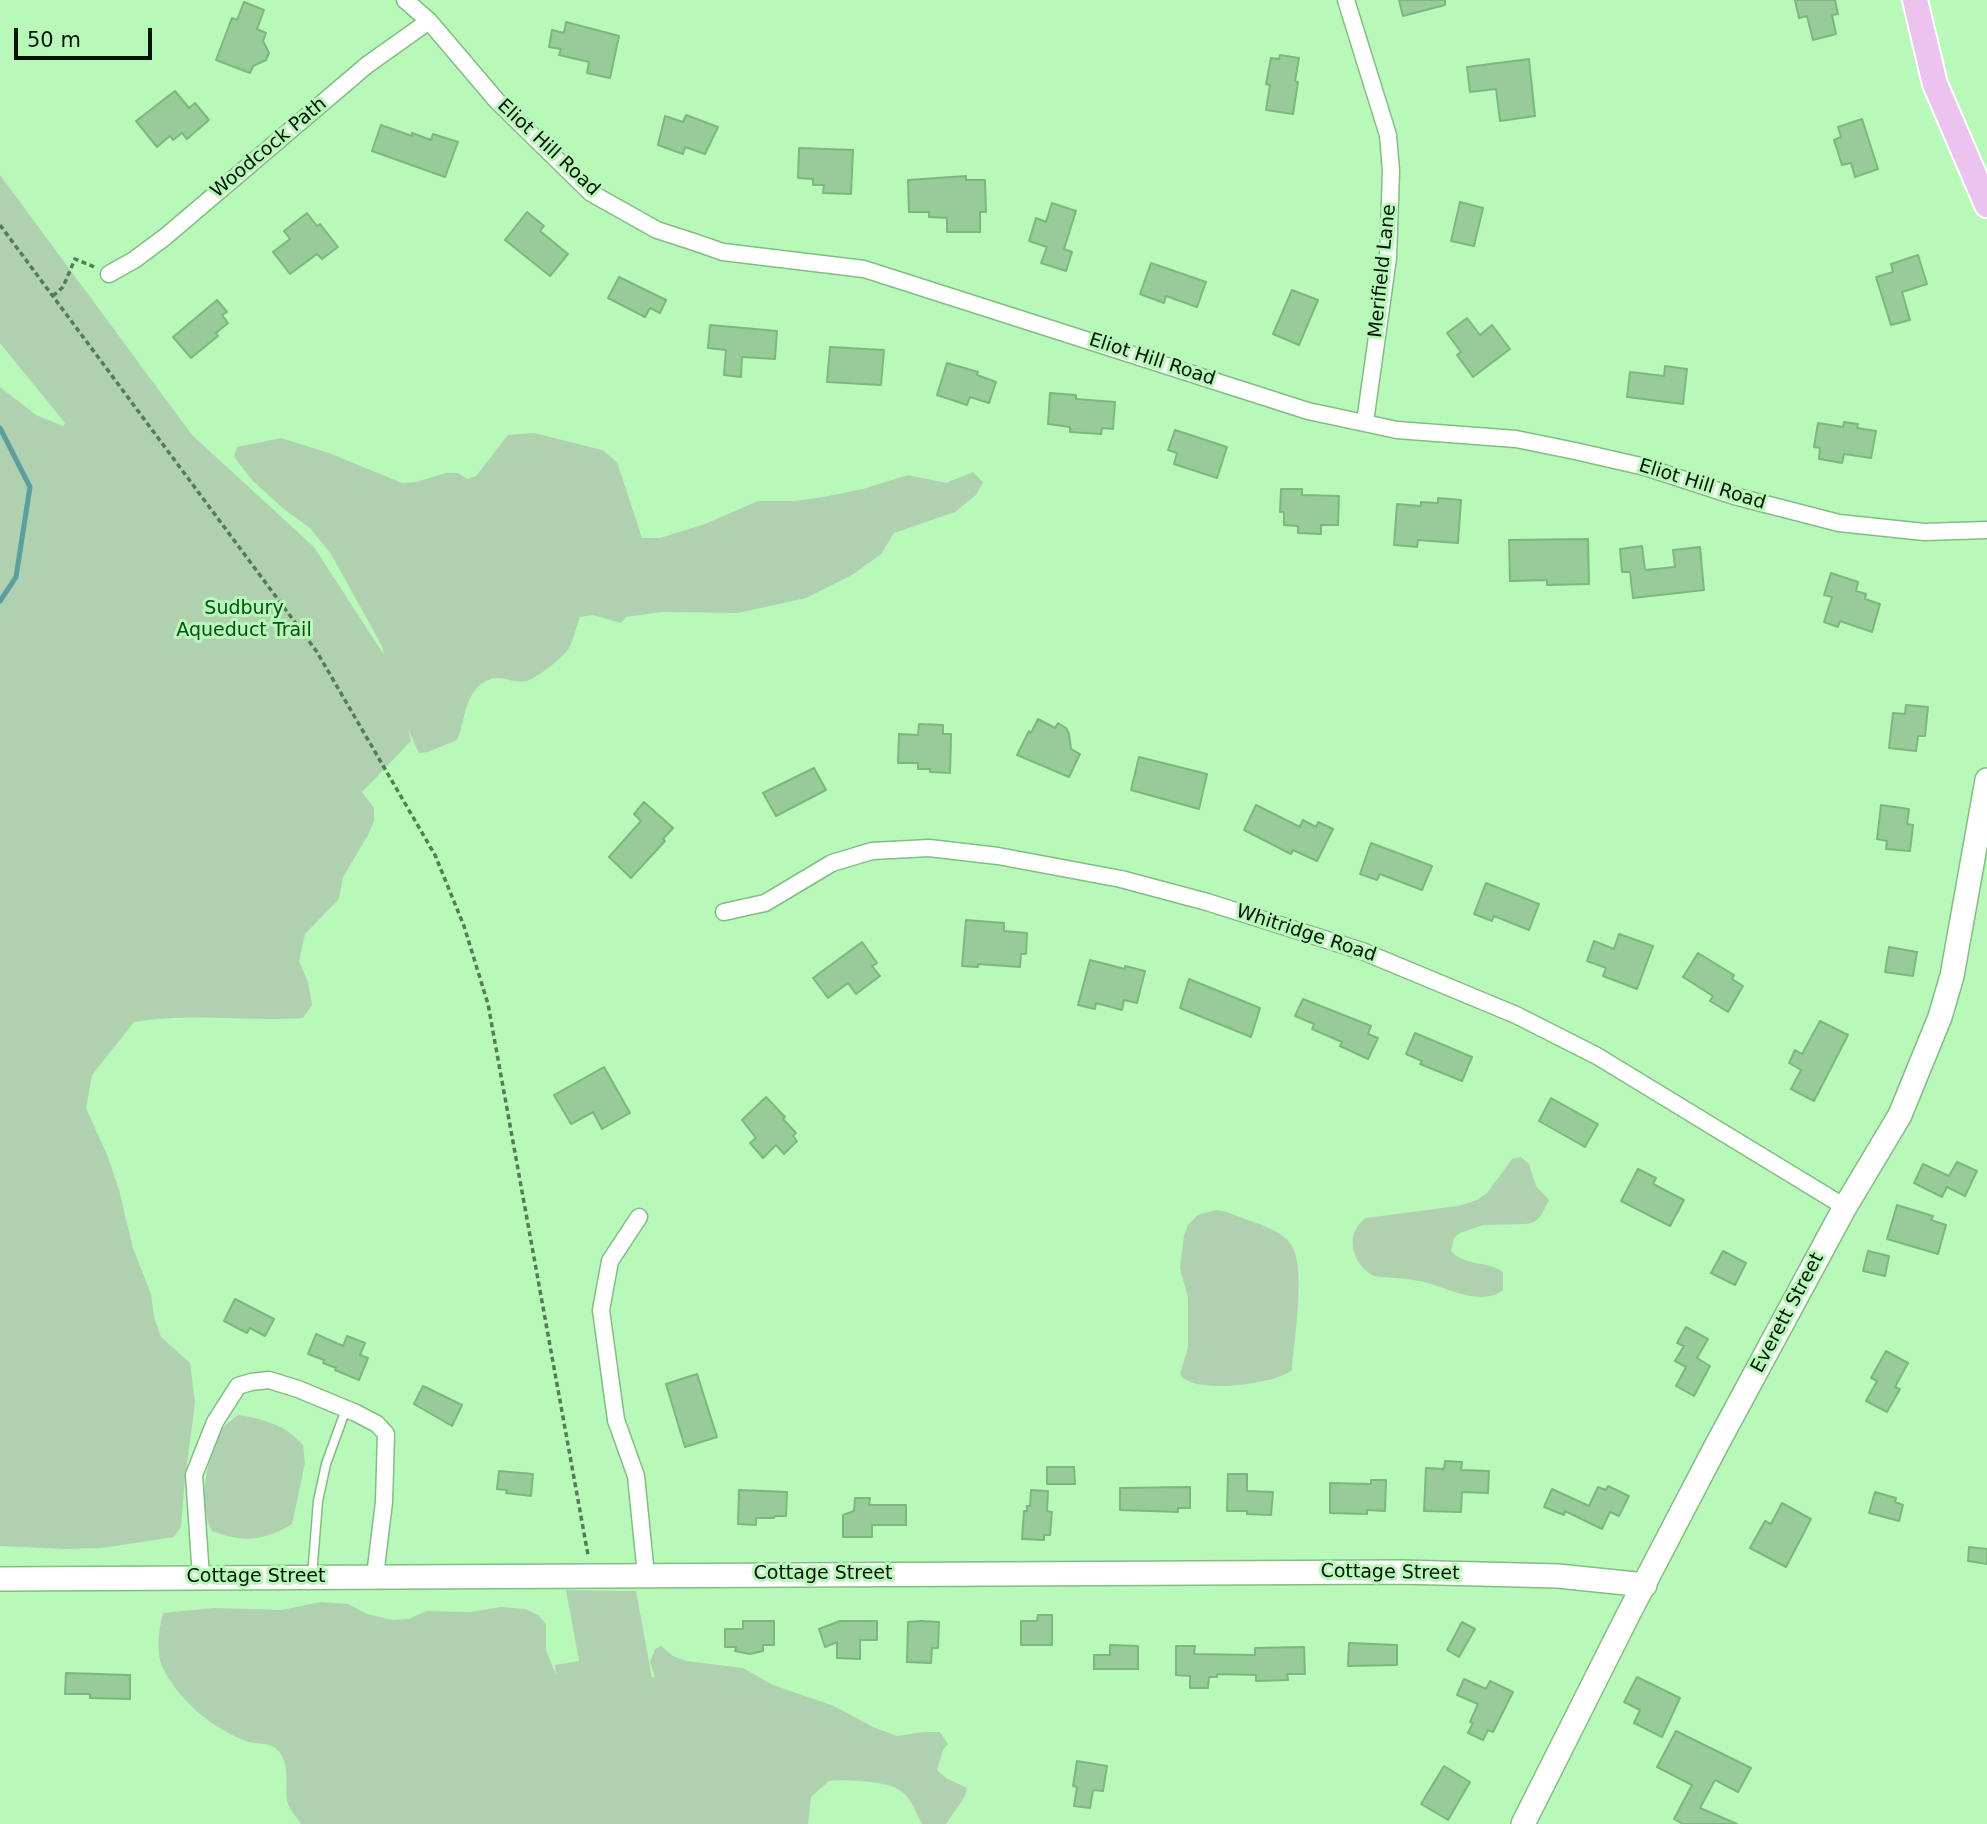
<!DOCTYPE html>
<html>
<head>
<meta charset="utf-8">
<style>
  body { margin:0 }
  #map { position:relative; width:1987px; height:1824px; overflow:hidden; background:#b8f8b9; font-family:"DejaVu Sans",sans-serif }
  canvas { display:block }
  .scale { position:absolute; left:14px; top:28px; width:138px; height:32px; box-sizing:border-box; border:4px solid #001402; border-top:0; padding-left:9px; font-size:21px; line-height:24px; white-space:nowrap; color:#001402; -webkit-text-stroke:5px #b8f8b9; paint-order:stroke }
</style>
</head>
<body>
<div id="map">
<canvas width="1987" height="1824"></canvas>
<div class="scale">50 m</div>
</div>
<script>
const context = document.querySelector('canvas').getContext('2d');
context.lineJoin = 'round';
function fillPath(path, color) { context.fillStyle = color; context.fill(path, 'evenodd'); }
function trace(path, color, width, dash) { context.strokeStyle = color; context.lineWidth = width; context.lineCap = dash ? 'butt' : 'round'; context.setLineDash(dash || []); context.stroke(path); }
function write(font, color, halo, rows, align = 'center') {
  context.font = font + ' "DejaVu Sans",sans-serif'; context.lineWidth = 6; context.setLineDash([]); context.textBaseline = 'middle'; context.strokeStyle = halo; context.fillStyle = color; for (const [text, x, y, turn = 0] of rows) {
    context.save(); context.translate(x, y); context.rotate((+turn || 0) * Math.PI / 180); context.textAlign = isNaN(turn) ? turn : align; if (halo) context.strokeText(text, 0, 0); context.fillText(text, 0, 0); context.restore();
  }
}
fillPath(new Path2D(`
  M0 175 192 435 314 547 384 655 382 646 331 554 310 528 285 510 253 481 234 457 237 447 281 438 329 453 402 483 416 482 446 473H458L467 479 476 476 508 435 534 433 602 450 617 462 642 538H660L705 524 758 501H794L824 497 863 489 908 475 946 483 973 472 983 482 976 495 955 512 894 533 881 554 852 575 806 598 738 613 661 612 626 617 621 623 593 615 580 617C576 627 574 638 569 648 564 657 536 679 526 681 508 684 499 670 480 685 464 698 465 723 457 740L428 752 419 753 408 729 411 741 362 792 374 808V821L368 835 343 877 339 899 305 934 299 961 308 982 312 1005 303 1018C244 1022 194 1012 134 1022L92 1075 86 1108 108 1157 119 1190 133 1248 151 1294 154 1317 161 1337 190 1363 195 1402 192 1426 185 1478 181 1527 174 1537 102 1548 65 1549 0 1546V387L36 415 63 426 65 423 0 343Z
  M1521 1157 1529 1164 1536 1186 1549 1200 1541 1216 1534 1222 1526 1224 1483 1225 1460 1233 1454 1238 1451 1251C1465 1267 1487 1260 1503 1272V1290C1482 1307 1447 1288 1424 1282 1407 1278 1390 1278 1374 1276 1351 1264 1344 1233 1366 1218L1458 1206 1477 1200 1487 1193 1512 1159Z
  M1215 1210C1228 1211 1238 1217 1251 1221 1264 1226 1284 1232 1292 1246 1306 1269 1294 1342 1292 1370 1275 1385 1190 1395 1180 1374L1188 1347V1298L1180 1268 1184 1236 1188 1225 1198 1215Z
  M238 1415C263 1419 286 1425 303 1445L305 1463 292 1524C264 1541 243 1543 212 1531 198 1506 206 1460 219 1435 223 1426 231 1420 238 1415Z
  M566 1590 636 1591 652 1678 655 1677 650 1662 655 1649 661 1646 673 1656 686 1661 743 1668 773 1685 834 1706 873 1727 897 1736 924 1732H940L948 1744 943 1750 937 1770 946 1778 967 1788 965 1796 946 1824H922C916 1814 912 1798 901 1791 885 1780 847 1780 829 1781L811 1797 808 1824H301C296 1817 289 1809 287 1801 285 1785 290 1767 280 1753 272 1741 258 1745 246 1741 213 1729 177 1699 162 1666 156 1652 159 1628 163 1613L214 1608 282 1610 320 1602 348 1604 367 1614 393 1620 409 1619 426 1611 471 1612 501 1607 525 1609 538 1615 546 1624V1650L556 1675 555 1665 579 1661Z`), '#afd1af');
trace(new Path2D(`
  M0 428 30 487 16 577 0 601`), '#5c9fa1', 5);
const building = new Path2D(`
  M1399 0H1445V5L1403 16Z
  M1795 0H1835L1838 14 1832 15 1836 34 1813 40 1807 16 1799 18Z
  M244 2 264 10 257 29 266 33 263 41 269 53 266 60 253 66 250 73 216 60 232 18 237 20Z
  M566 22 619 36 610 78 587 73 589 62 559 55 561 49 549 47 552 30 564 33Z
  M1280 55 1299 58 1295 81 1298 82 1293 114 1266 110 1270 85 1266 84 1271 58 1279 59Z
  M1529 59 1535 116 1500 121 1496 89 1470 92 1467 67Z
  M175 91 189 108 195 103 209 120 187 139 182 133 173 140 170 136 157 147 136 121Z
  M686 115 718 127 705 154 685 147 683 154 658 145 665 116 683 122Z
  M1862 119 1878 169 1855 177 1851 163 1842 165 1834 140 1841 137 1838 127Z
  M381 125 412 136V133L431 140 433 134 458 142 445 177 372 151Z
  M799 148 853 150 851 194 823 193 824 185H813V179L798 178Z
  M966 176V180H985L986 212H980V232H947V218L929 217V212H909L908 180Z
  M1460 202 1483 208 1474 246 1451 241Z
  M1052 203 1076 211 1064 249 1072 252 1066 271 1041 263 1047 247 1029 241 1036 218 1046 222Z
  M527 212 544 226 540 231 568 254 550 276 505 240Z
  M307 213 317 226 320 224 338 247 322 259 317 254 290 274 273 252 290 239 284 231Z
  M1918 255 1927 284 1902 292 1910 320 1891 325 1876 277 1893 272 1891 264Z
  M1151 263 1206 282 1197 307 1166 296 1164 303 1140 294Z
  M619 277 666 300 660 313 650 308 645 317 608 298Z
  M1292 290 1318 300 1299 345 1273 334Z
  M217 300 227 312 222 315 228 323 216 333 218 336 191 358 173 337Z
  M1467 318 1480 335 1492 325 1510 349 1473 377 1457 355 1461 352 1447 333Z
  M710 325 777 331 775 359 742 357 741 377 724 375 726 350 708 348Z
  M830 347 884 350 881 385 827 382Z
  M947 363 978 372 977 375 996 382 989 403 970 397 967 405 937 395Z
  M1665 366 1687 369 1683 404 1627 397 1630 372 1664 376Z
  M1050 393 1076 395V399L1115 402 1113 429 1102 428 1101 434 1070 432V427L1048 424Z
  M1844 422 1858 424 1857 428 1876 431 1871 458 1844 454 1842 463 1819 459 1820 448 1814 447 1818 423 1843 427Z
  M1175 430 1227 447 1217 478 1174 464 1177 453 1168 450Z
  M1281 489H1302V495L1339 496 1338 525H1321V534L1298 533V526L1284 525V512H1280Z
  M1438 498 1461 500 1458 543 1418 540 1417 547 1394 545 1397 504 1421 506V502L1438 503Z
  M1588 539 1589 584 1547 585V580L1510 581 1509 540Z
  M1642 546 1645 570 1675 567 1673 550 1700 547 1704 590 1633 598 1630 572H1622L1620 549Z
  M1831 573 1858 582 1856 591 1866 594 1865 599 1880 604 1872 632 1840 621 1838 627 1824 622 1832 597 1824 595Z
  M1906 705 1928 707 1925 736H1918L1916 751 1889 748 1893 713 1905 714Z
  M1038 719 1055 728 1058 723 1066 728 1069 734 1071 749 1080 754 1069 777 1017 755 1029 731 1031 733Z
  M919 724 943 725V734H951L950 773 930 772V769H918V763H898L899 734 918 735Z
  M1139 757 1207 774 1199 809 1131 790Z
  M814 768 826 790 776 816 763 793Z
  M644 802 673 828 663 839 665 841 631 878 609 857 641 821 634 814Z
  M1256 805 1300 827 1303 820 1316 827 1318 822 1333 829 1317 861 1293 850 1291 854 1244 830Z
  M1881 805 1909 809 1907 824 1913 825 1910 851 1886 849 1887 841 1877 839Z
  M1371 843 1432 866 1422 890 1380 874 1377 880 1360 874Z
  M1486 883 1539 904 1529 930 1494 916 1492 921 1474 914Z
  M966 920 1004 923V931L1027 933 1026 954H1021L1020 967 978 964V967L962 966Z
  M1619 934 1653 946 1637 989 1603 976 1606 968 1587 961 1594 941 1614 949Z
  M862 942 877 963 872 966 880 976 856 994 848 983 828 998 813 978Z
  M1889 947 1917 952 1913 976 1885 972Z
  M1698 953 1734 975 1732 979 1743 986 1728 1012 1710 1001 1713 996 1683 977Z
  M1090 960 1125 969V966L1145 971 1137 1003 1124 1000 1122 1010 1096 1003 1095 1009 1078 1005Z
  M1189 979 1260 1008 1251 1037 1180 1008Z
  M1303 999 1371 1026 1368 1034 1378 1038 1368 1059 1340 1046 1342 1042 1312 1029 1314 1024 1295 1016Z
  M1820 1021 1848 1035 1814 1101 1791 1089 1801 1070 1789 1063 1795 1050 1802 1054Z
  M1415 1033 1472 1057 1462 1081 1420 1064 1422 1061 1406 1054Z
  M604 1067 630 1113 602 1129 593 1112 571 1124 554 1095Z
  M766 1097 785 1117 783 1119 796 1133 793 1136 797 1141 784 1154 776 1145 763 1158 750 1143 756 1138 742 1120Z
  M1551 1098 1598 1124 1585 1147 1539 1121Z
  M1957 1162 1977 1171 1965 1196 1947 1187 1942 1197 1914 1183 1923 1164 1949 1176Z
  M1638 1169 1656 1178 1653 1184 1684 1200 1670 1226 1621 1201Z
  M1897 1205 1933 1216 1931 1220 1946 1225 1938 1254 1887 1239Z
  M1723 1251 1746 1263 1735 1285 1711 1273Z
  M1868 1251 1889 1256 1885 1276 1863 1271Z
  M235 1299 274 1319 265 1336 250 1328 247 1333 224 1321Z
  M1686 1327 1708 1339 1697 1358 1710 1366 1694 1396 1676 1386 1686 1367 1675 1361 1684 1346 1677 1343Z
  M316 1334 343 1346 347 1336 365 1343 360 1355 368 1358 359 1380 335 1370 336 1368 323 1363 324 1360 308 1354Z
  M1886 1351 1908 1363 1895 1387 1900 1389 1887 1412 1866 1401 1877 1381 1871 1378Z
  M697 1374 717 1437 685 1447 666 1384Z
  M423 1386 462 1405 452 1426 414 1404Z
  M1445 1461 1462 1462 1461 1470 1489 1471 1488 1493 1462 1492 1461 1512 1424 1511 1426 1468 1444 1469Z
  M1047 1467H1074L1075 1484H1047Z
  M499 1471 533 1474 531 1496 506 1493 507 1490 497 1489Z
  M1228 1474H1247V1491L1273 1492 1271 1515 1247 1514V1511H1227Z
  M1371 1480H1386L1385 1511 1367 1510V1514L1330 1513V1483L1371 1484Z
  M1608 1486 1629 1496 1619 1516 1610 1512 1602 1529 1565 1511 1564 1515 1544 1507 1552 1489 1589 1506 1598 1487 1606 1490Z
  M1190 1487V1508H1178V1512L1120 1510V1488Z
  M739 1490 787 1492 786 1516H775L774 1518H756V1525L738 1524Z
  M1031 1490 1048 1491 1047 1511 1052 1512 1050 1535H1044V1540L1022 1539 1024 1511H1027V1506H1030Z
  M1875 1492 1896 1498 1895 1502 1903 1505 1899 1521 1869 1513Z
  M855 1498H870L869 1505H906V1525H872V1537H843V1515L854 1511Z
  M1782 1503 1811 1519 1786 1567 1750 1548 1765 1521 1771 1524Z
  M1969 1547 1987 1549V1564L1968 1561Z
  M1038 1615H1052V1645H1021V1621H1037Z
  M743 1621H774V1645H763V1651L750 1654 735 1651 736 1647H725V1629H743Z
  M840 1621H877V1640H860V1659L837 1658V1642L825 1647 819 1629Z
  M921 1621 939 1622 938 1648H932L931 1663 907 1662 908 1622Z
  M1462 1622 1475 1629 1459 1657 1447 1650Z
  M1349 1643 1397 1645V1665L1348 1666Z
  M1110 1645 1138 1646V1669H1094V1655H1110Z
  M1176 1646H1195L1194 1654 1255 1655V1648L1304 1647 1305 1674H1287L1288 1680 1256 1681V1675L1217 1674V1677H1209L1208 1688H1190V1676L1176 1675Z
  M66 1673 130 1675V1699L90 1698V1694H65Z
  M1637 1677 1680 1698 1662 1737 1634 1723 1640 1710 1624 1702Z
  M1464 1679 1486 1689 1490 1681 1513 1692 1493 1732 1488 1730 1483 1740 1468 1733 1473 1723 1470 1722 1478 1704 1457 1695Z
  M1676 1731 1751 1768 1738 1792 1715 1780 1700 1808 1737 1824H1683L1674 1819 1692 1785 1657 1767Z
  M1077 1761 1107 1766 1103 1791 1093 1790 1090 1808 1074 1806 1077 1787 1073 1786Z
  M1444 1766 1470 1782 1448 1820 1421 1804Z`);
fillPath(building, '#99cb9a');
trace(building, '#7ab87c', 2);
const lane = new Path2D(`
  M312 1576 318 1501 326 1464 346 1409`);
const street = new Path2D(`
  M405 0 429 21 497 101 591 193 657 230 691 241 723 252 864 269 1308 411 1397 430 1516 439 1575 451 1645 467 1734 496 1839 523 1924 532 1987 530
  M1346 0 1388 135 1391 171 1388 258 1365 422
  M109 274 134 260 165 237 367 65 429 21
  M724 912 765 903 832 863 872 851 929 848 998 856 1121 879 1207 902 1362 951 1516 1015 1597 1056 1845 1207
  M639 1217 610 1261 601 1310 616 1420 636 1476 646 1575
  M201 1577 194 1475 215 1422 238 1386 251 1382 269 1380 298 1389 356 1413 377 1424 386 1434 384 1502 375 1576`);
const secondary = new Path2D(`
  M0 1579 1400 1572 1558 1576 1645 1585
  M1523 1824 1629 1613 1715 1448 1845 1207 1900 1115 1940 1017 1952 976 1987 780`);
const primary = new Path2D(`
  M1915 0 1935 84 1987 205`);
trace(lane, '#80be82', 11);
trace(street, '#80be82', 19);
trace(secondary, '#80be82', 26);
trace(primary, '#fff', 28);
trace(new Path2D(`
  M0 225 317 652 435 855 464 926 488 1004 588 1555
  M53 296 63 287 75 259 97 268`), '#547c55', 3.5, [5, 3.5]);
trace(lane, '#fff', 8);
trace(street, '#fff', 16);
trace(secondary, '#fff', 23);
trace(primary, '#ecc3ef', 24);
write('19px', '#001402', '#b8f8b9', [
  ["Woodcock Path",269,148,-40],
  ["Eliot Hill Road",548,148,43],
  ["Merifield Lane",1383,271,-84],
  ["Eliot Hill Road",1152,360,18],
  ["Eliot Hill Road",1702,485,17],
  ["Whitridge Road",1306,934,18],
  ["Everett Street",1788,1313,-62],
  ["Cottage Street",1390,1573,1],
  ["Cottage Street",823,1574],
  ["Cottage Street",256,1577]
]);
write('19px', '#035113', '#b8f8b9', [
  ["Sudbury",244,609],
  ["Aqueduct Trail",244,631]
]);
</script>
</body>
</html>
